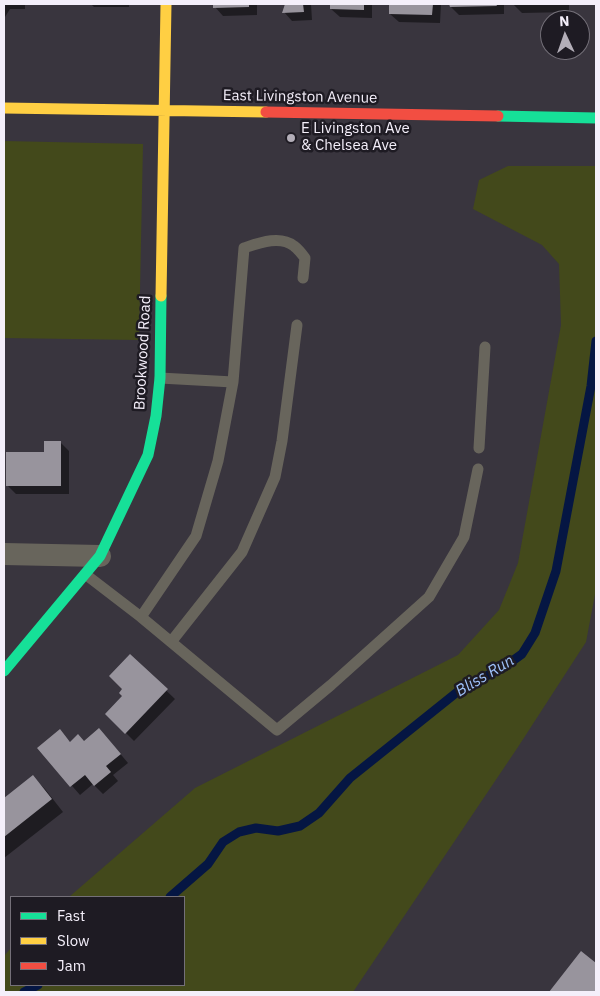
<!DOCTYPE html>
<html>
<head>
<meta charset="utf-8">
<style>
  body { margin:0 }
  #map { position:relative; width:600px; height:996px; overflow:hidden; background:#39353e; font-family:"IBM Plex Sans",sans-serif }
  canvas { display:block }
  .frame { position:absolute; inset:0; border:5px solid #f4effa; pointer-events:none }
  .legend { position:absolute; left:10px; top:896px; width:175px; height:90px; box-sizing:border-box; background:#1e1b23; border:1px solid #747079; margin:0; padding:6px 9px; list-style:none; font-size:15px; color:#f4effa }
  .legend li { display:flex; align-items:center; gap:10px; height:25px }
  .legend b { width:25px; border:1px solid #747079 }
  .north { position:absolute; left:540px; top:10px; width:50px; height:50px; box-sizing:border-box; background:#1e1b23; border:1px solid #747079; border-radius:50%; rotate:357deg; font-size:14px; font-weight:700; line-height:20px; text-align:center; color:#f4effa }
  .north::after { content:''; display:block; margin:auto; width:18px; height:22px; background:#b3aeb8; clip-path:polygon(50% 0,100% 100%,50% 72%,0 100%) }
</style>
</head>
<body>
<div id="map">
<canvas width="600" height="996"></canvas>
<div class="frame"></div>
<ul class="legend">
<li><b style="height:6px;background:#16e098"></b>Fast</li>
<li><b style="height:6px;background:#ffcf43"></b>Slow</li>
<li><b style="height:6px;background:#f24e42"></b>Jam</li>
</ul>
<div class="north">N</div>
</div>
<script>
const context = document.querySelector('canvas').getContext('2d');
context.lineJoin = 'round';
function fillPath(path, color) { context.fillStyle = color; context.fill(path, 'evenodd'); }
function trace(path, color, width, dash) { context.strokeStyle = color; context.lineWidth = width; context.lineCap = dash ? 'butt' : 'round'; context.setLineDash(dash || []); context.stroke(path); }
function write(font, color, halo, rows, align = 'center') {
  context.font = font + ' "IBM Plex Sans",sans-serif'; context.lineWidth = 5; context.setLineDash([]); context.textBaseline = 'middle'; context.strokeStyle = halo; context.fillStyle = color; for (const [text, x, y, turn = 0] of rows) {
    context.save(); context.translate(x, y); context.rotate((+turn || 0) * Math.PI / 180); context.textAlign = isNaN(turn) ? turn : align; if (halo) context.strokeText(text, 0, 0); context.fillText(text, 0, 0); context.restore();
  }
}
fillPath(new Path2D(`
  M4 141 143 144 139 340 4 338Z
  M508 166H596V589L586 642 518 747 353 992H4V956L11 948V985H184V897H69L195 788 458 655 499 610 518 563 561 325 559 264 542 245 473 209 479 180Z`), '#43491b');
fillPath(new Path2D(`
  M4 4H25V9H10L5 17H4Z
  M91 4H129V7H94Z
  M215 4H257V15L223 16 215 7Z
  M286 4H311L312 20 292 21 284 12Z
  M331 4H372V18L340 17 331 9Z
  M390 4H441L440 23 399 22 390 14Z
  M451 4H504V14L459 15 451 7Z
  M513 4H569V12L522 13Z
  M60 442 69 451V494H16L7 485 45 453Z
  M130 656 175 699 134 741 107 714 124 696V689Z
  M60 731 71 743 107 738 128 763 113 775 118 781 103 794 93 784 80 795 39 748Z
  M33 777 45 789 63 812 4 858V800Z
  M581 953 596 965V992H551Z`), '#0007');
trace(new Path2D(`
  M170 897 208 864 223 842 239 832 256 828 278 831 300 826 319 813 350 778 461 689 504 667 522 654 535 633 556 571 591 386 596 341
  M24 992 38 985`), '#051643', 9);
fillPath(new Path2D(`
  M213 4H249V7L213 8Z
  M285 4H303L304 12 282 13Z
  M330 4H364V10L330 9Z
  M389 4H433L432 15 389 14Z
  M449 4H496L497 6 450 7Z
  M44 441H61V486H6V452H44Z
  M130 654 168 689 125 734 105 714 122 696 119 693 122 689 109 676Z
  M99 728 121 754 106 766 111 772 94 786 85 775 70 787 37 748 60 729 70 742 78 734 84 741Z
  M33 775 52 799 4 837V798Z
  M581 951 596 963V992H549Z`), '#98949d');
trace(new Path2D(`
  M160 378 233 382 244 248C259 243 280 235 294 246 298 249 302 254 305 258L303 278
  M479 448 485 347
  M85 574 141 617 277 730 331 685 429 597 464 537 478 469
  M141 617 196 536 218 461 233 382
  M171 642 242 552 275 477 282 441 297 325`), '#68655c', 11);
trace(new Path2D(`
  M4 554 100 556`), '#68655c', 22);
trace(new Path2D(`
  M498 116 596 118
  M4 671 100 556 148 455 156 416 160 378 161 296`), '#16e098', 11);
trace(new Path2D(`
  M4 108 266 112
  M161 296 166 4`), '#ffcf43', 11);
trace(new Path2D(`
  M266 112 498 116`), '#f24e42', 11);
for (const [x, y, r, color] of [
  [291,138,5,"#b3aeb8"]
]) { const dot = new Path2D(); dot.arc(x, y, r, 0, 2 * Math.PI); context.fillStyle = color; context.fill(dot); trace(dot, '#1e1b23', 2); }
write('15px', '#f4effa', '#1e1b23', [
  ["East Livingston Avenue",300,97,1],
  ["Brookwood Road",143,353,-87]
]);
write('15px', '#f4effa', '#1e1b23', [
  ["E Livingston Ave",301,129],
  ["& Chelsea Ave",301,146]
], 'left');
write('italic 16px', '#9fc2fb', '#1e1b23', [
  ["Bliss Run",485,676,-31]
]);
</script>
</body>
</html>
